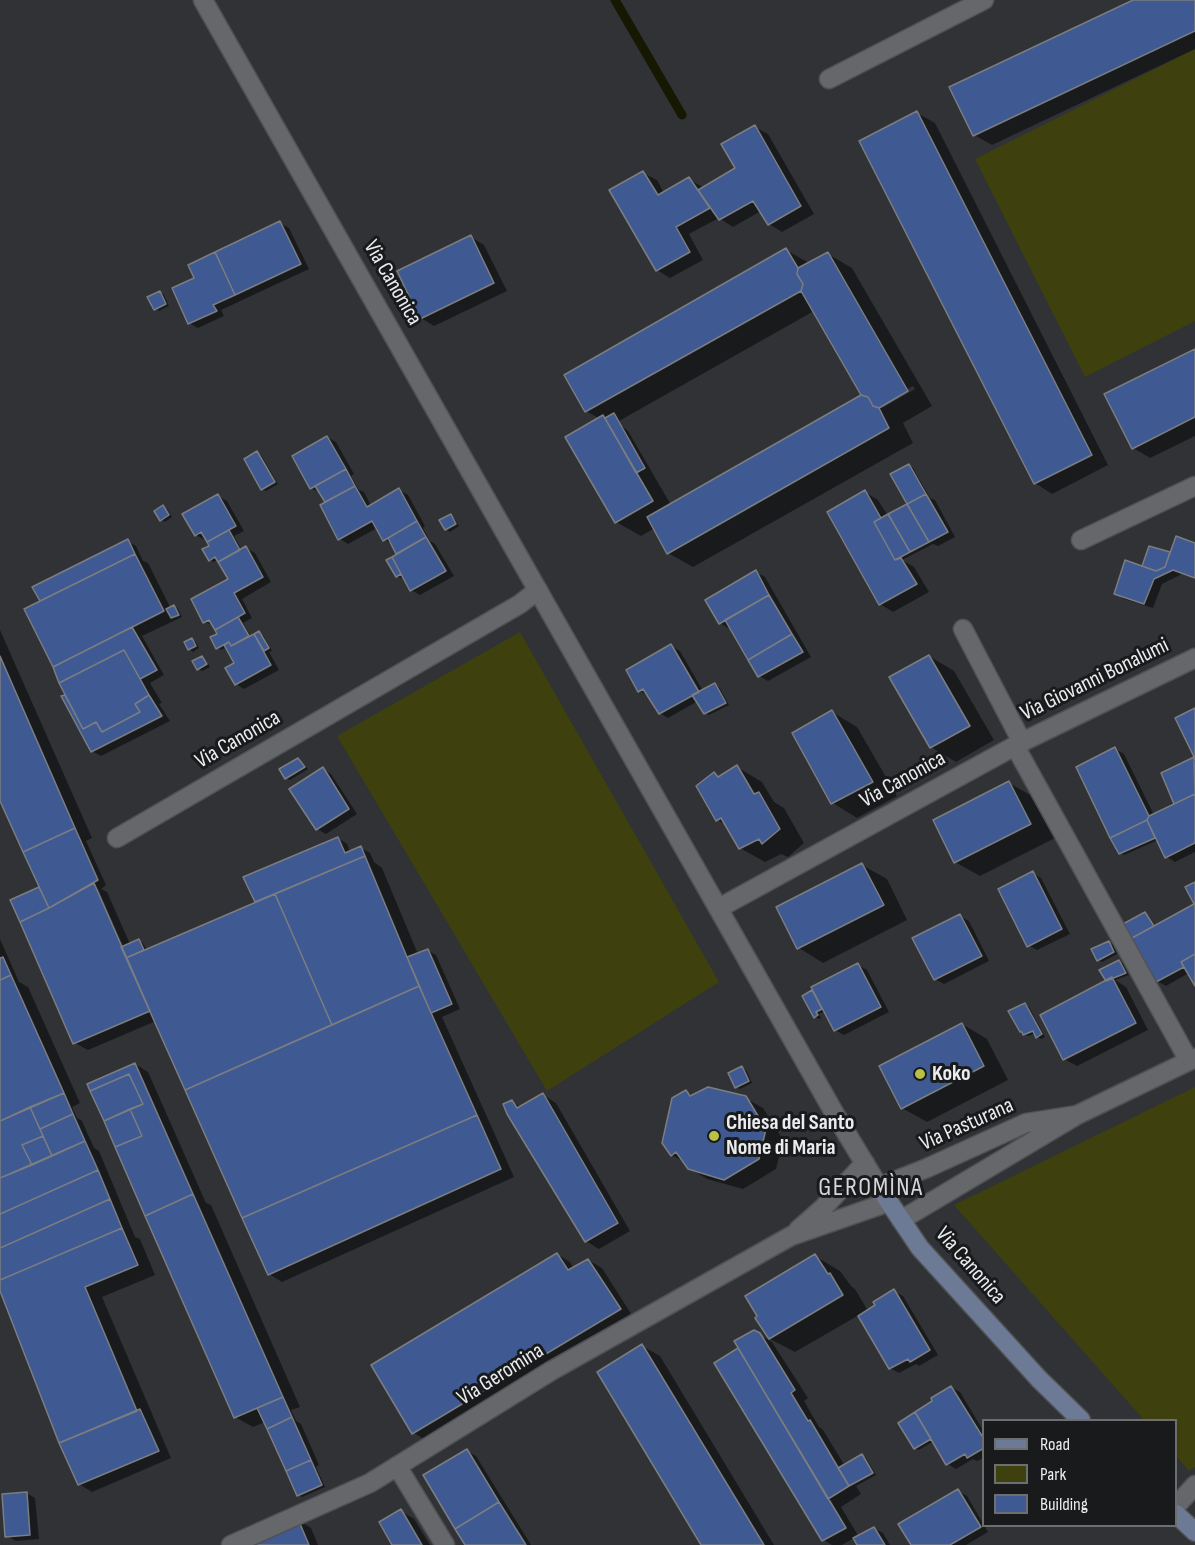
<!DOCTYPE html>
<html>
<head>
<meta charset="utf-8">
<style>
  body { margin:0 }
  #map { position:relative; width:1195px; height:1545px; overflow:hidden; background:#303235; font-family:"Sofia Sans Condensed",sans-serif }
  canvas { display:block }
  .legend { position:absolute; left:982px; top:1419px; width:195px; height:108px; box-sizing:border-box; background:#191a1b; border:2px solid #6d6e70; margin:0; padding:8px 10px; list-style:none; font-size:18px; color:#ebecef }
  .legend li { display:flex; align-items:center; gap:12px; height:30px }
  .legend b { width:30px; border:2px solid #6d6e70 }
</style>
</head>
<body>
<div id="map">
<canvas width="1195" height="1545"></canvas>
<ul class="legend">
<li><b style="height:8px;background:#6c7a95"></b>Road</li>
<li><b style="height:16px;background:#3e410e"></b>Park</li>
<li><b style="height:16px;background:#3f5a92"></b>Building</li>
</ul>
</div>
<script>
const context = document.querySelector('canvas').getContext('2d');
context.lineJoin = 'round';
function fillPath(path, color) { context.fillStyle = color; context.fill(path, 'evenodd'); }
function trace(path, color, width, dash) { context.strokeStyle = color; context.lineWidth = width; context.lineCap = dash ? 'butt' : 'round'; context.setLineDash(dash || []); context.stroke(path); }
function write(font, color, halo, rows, align = 'center') {
  context.font = font + ' "Sofia Sans Condensed",sans-serif'; context.lineWidth = 6; context.setLineDash([]); context.textBaseline = 'middle'; context.strokeStyle = halo; context.fillStyle = color; for (const [text, x, y, turn = 0] of rows) {
    context.save(); context.translate(x, y); context.rotate((+turn || 0) * Math.PI / 180); context.textAlign = isNaN(turn) ? turn : align; if (halo) context.strokeText(text, 0, 0); context.fillText(text, 0, 0); context.restore();
  }
}
fillPath(new Path2D(`
  M1195 49V321L1085 377 975 159Z
  M520 632 719 982 547 1091 337 736Z
  M1195 1087V1467L1189 1471 1176 1456V1420H1144L954 1205Z`), '#3e410e');
fillPath(new Path2D(`
  M1137 0H1195V49L992 145 974 135Z
  M917 113 935 123 1108 465 1052 494 1035 483Z
  M755 127 768 134 814 214 782 232 769 224 761 211 733 227 719 218 689 234 703 260 670 278 657 270 643 173 657 180 664 193 689 179 704 188 737 169Z
  M280 223 289 228 309 269 221 310 224 316 198 328 189 323 196 279Z
  M471 237 484 245 507 291 434 326 421 318Z
  M786 250 809 263 828 254 852 268 932 406 903 423 913 443 693 567 668 553 655 528 641 536 616 522 600 419 586 411ZM814 311 863 395 671 505 628 431 623 427H620L614 417 616 415 619 421ZM913 386 915 389 882 408V404Z
  M160 292 164 295 169 306 159 311 155 308Z
  M1195 350V436L1150 458 1133 448Z
  M327 437 336 442 354 474 351 476 359 490 364 492 371 506 399 490 408 495 425 526 423 528 430 541 435 544 454 576 420 595 411 590 404 576 401 578 397 576 388 560 398 554 393 545 384 539 377 528 348 544 340 539 328 503 320 493 311 488Z
  M257 453 261 455 278 484 266 491 262 489 246 460Z
  M909 465 913 468 930 498 935 500 955 537 938 546 933 544 902 560 914 567 929 592 893 612 880 604 865 492 878 500 888 516 909 504Z
  M218 496 227 501 244 531 234 536 242 550 246 548 255 553 271 582 242 599 252 618 243 623 251 637 259 633 263 635 272 651 269 652 279 670 244 689 236 684V664L227 647 221 650 218 648 219 634 215 626 205 622 230 580 218 559 214 562 210 560 211 546 207 539 205 540 196 535Z
  M163 507 167 509 172 517 165 522 161 519Z
  M451 516 454 518 459 526 450 532 446 529Z
  M127 541 136 546 143 561 148 563 171 609 174 607 178 609 182 617 142 636 164 675 150 683 162 703 159 704 170 721 101 756 92 751 63 697H65L70 700 43 601 41 600Z
  M1195 545V578L1182 574 1162 584 1153 608 1124 599 1116 594 1143 568 1150 548 1171 555Z
  M756 572 765 577 811 657 768 681 759 676 731 627 728 628 720 623Z
  M0 630 92 838 86 841 106 885 101 889 107 892 130 944 139 940 143 943 147 951 260 902 256 901 338 838 347 844 350 852 361 848 370 853 374 862 382 868 418 954 427 950 436 955 460 1009 442 1017 514 1177 282 1282 269 1274 156 1021 88 1050 75 1043 39 889 43 891 0 798ZM98 889 124 948H121L95 890Z
  M192 640 196 642 199 648 193 652 189 649Z
  M671 646 680 651 703 691 715 685 719 687 729 705 709 715 705 713 698 701 668 718 660 713 648 696 640 691Z
  M929 656 954 671 994 740 956 762 931 747Z
  M202 657 206 660 210 667 202 671 199 669Z
  M832 712 857 727 897 796 857 818 833 803 794 733Z
  M1115 749 1124 754 1154 815 1176 804 1163 774 1195 759V852L1175 862 1167 857 1158 840 1124 855 1120 853Z
  M298 759 302 762 308 769 290 780 286 778Z
  M737 767 762 782 774 802 784 808 804 843 788 857 781 854 765 862 740 848 727 826 718 820 698 786 714 774 720 778Z
  M323 769 331 774 357 814 326 834 317 829Z
  M1009 783 1034 797 1055 838 980 876 955 862Z
  M862 865 887 879 907 920 823 963 799 948 778 908Z
  M1033 873 1041 878 1070 934 1037 950 1028 945Z
  M1195 905V983L1189 973 1166 986 1157 981 1145 914 1149 916 1156 927Z
  M960 916 969 921 989 961 944 984 935 979Z
  M0 939 19 982 28 987 80 1103 72 1107 77 1118 82 1121 94 1148 99 1151 135 1237 140 1239 155 1275 102 1297 171 1458 92 1492 79 1484 0 1290Z
  M1109 942 1113 945 1117 954 1102 962 1098 960Z
  M1119 962 1123 964 1129 975 1115 980 1126 987 1148 1030 1077 1066 1064 1059Z
  M858 965 867 970 889 1012 844 1035 835 1030 825 1011 819 1014 821 1018 819 1019 815 1017 804 996Z
  M1025 1004 1029 1007 1045 1037 1041 1039 1037 1037 1036 1033 1028 1036 1025 1034Z
  M962 1024 987 1039 1008 1080 927 1122 902 1108Z
  M135 1064 148 1072 206 1203 211 1205 300 1407 291 1410 296 1421 301 1424 319 1465 316 1467 325 1487 302 1497 298 1495 265 1422 253 1427 235 1417Z
  M742 1068 746 1070 752 1083 740 1089 737 1087Z
  M686 1092 694 1096 745 1098 763 1108 783 1140 776 1169 743 1189 707 1179 689 1168 686 1163 672 1155Z
  M543 1095 556 1103 630 1231 599 1249 586 1241 512 1102 521 1107Z
  M557 1254 570 1262 574 1269 588 1260 602 1268 633 1317 427 1441 414 1433Z
  M815 1256 840 1271 851 1286 855 1289 868 1311 894 1291 903 1296 938 1355 919 1366 916 1364 899 1373 890 1368 859 1315 795 1352 770 1339 808 1398 804 1401 819 1427 823 1430 845 1466 862 1456 866 1458 876 1475 856 1486 861 1494 841 1507 859 1537 874 1528 883 1533 890 1545H858L854 1538 842 1545H832L824 1540 716 1363 740 1348 754 1332 772 1342 757 1318Z
  M642 1346 660 1356 774 1545H703Z
  M951 1387 960 1392 984 1432V1458L977 1461 973 1459 956 1469 948 1464 934 1441 919 1450 915 1448 934 1402Z
  M467 1451 476 1456 531 1545H467Z
  M958 1491 967 1496 988 1532 966 1545H913Z
  M26 1493 35 1498 39 1539 16 1541 7 1536Z
  M401 1511 414 1519 430 1545H394Z
  M298 1520 311 1528 318 1545H238Z`), '#0007');
trace(new Path2D(`
  M615 0 682 115`), '#161802', 9);
const building = new Path2D(`
  M1133 0H1195V31L973 136 949 87Z
  M917 111 1092 455 1034 484 859 141Z
  M755 125 801 206 768 225 753 201 719 220 698 190 735 168 721 144Z
  M643 171 658 195 689 177 710 208 676 227 690 252 656 271 609 190Z
  M280 221 301 264 235 295 215 252Z
  M471 235 494 283 420 319 397 271Z
  M786 248 798 268 797 274 803 284 801 291 585 412 564 375Z
  M215 252 235 295 213 305 217 311 188 324 172 288 194 278 188 265Z
  M828 252 908 391 879 408 873 406 868 397 861 395 801 291 803 284 797 274 798 268Z
  M160 291 166 304 154 310 147 297Z
  M1195 349V417L1132 449 1104 394Z
  M861 395 868 397 873 406 879 408 889 428 667 554 647 517Z
  M614 413 645 468 636 473 605 418Z
  M603 415 653 501 615 523 565 437Z
  M327 436 346 469 310 489 292 456Z
  M257 451 275 482 261 490 244 459Z
  M909 464 926 494 907 504 890 474Z
  M346 469 355 486 325 502 315 486Z
  M355 486 367 507 399 488 417 521 383 541 372 521 338 540 320 505Z
  M865 490 881 518 874 522 895 560 901 558 917 584 879 605 827 512Z
  M218 494 236 526 207 542 201 532 195 536 182 514Z
  M926 494 948 532 929 542 907 504Z
  M907 504 929 542 910 552 888 514Z
  M163 505 169 515 160 521 154 511Z
  M451 514 456 524 445 530 439 520Z
  M888 514 910 552 895 560 874 522Z
  M417 521 426 537 396 554 388 538Z
  M229 530 240 550 218 562 215 557 209 561 202 549 209 546 207 542Z
  M1176 536 1195 543V578L1173 570 1154 579 1144 604 1114 594 1125 560 1156 571 1165 567Z
  M426 537 446 571 410 591 392 557Z
  M128 539 135 554 40 601 32 587Z
  M246 546 263 577 234 593 245 613 215 630 209 620 203 623 191 599 228 579 218 562Z
  M1149 546 1170 552 1165 567 1156 571 1142 566Z
  M135 554 164 611 53 667 24 609Z
  M392 557 401 574 396 577 386 560Z
  M756 570 769 595 719 624 705 600Z
  M769 595 792 634 748 660 725 620Z
  M174 605 179 615 171 618 166 609Z
  M238 617 249 636 231 646 229 642 216 649 210 637 217 634 215 630Z
  M132 627 157 670 140 679 124 650 59 683 53 667Z
  M259 631 269 648 264 651 254 634Z
  M254 634 271 665 235 685 225 668 234 663 224 645 229 642 231 646Z
  M792 634 803 652 758 677 748 660Z
  M192 638 196 646 188 650 184 642Z
  M671 644 699 692 659 714 643 689 638 692 626 670Z
  M124 650 149 695 135 704 140 712 102 732 96 722 83 729 59 683Z
  M929 655 970 726 930 748 889 677Z
  M0 656 75 828 23 852 0 801Z
  M202 656 207 664 197 670 192 661Z
  M715 683 726 703 704 714 692 695Z
  M65 695 83 729 96 722 102 732 140 712 135 704 149 695 162 716 91 752 61 696Z
  M1195 708V759L1175 718Z
  M832 710 873 782 831 804 792 733Z
  M1115 747 1149 816 1147 820 1110 838 1076 767Z
  M1194 757 1195 794 1174 804 1161 773Z
  M298 758 305 767 285 779 279 769Z
  M737 765 754 794 759 792 780 829 762 844 759 839 739 849 721 818 716 821 696 786 714 772 718 777Z
  M323 767 349 809 316 830 289 789Z
  M1009 781 1031 824 954 863 933 820Z
  M1195 794V843L1165 858 1147 820 1149 816Z
  M1147 820 1155 838 1119 854 1110 838Z
  M75 828 98 880 49 908 23 852Z
  M338 837 345 853 361 846 365 856 255 902 243 877Z
  M365 856 419 986 332 1025 275 894Z
  M862 863 884 905 797 949 776 907Z
  M1033 871 1062 929 1027 947 998 889Z
  M1195 882V904H1194L1185 887Z
  M94 883 150 1011 73 1044 20 922 49 908Z
  M39 887 49 908 20 922 10 900Z
  M275 894 332 1025 185 1090 126 958Z
  M1194 904H1195V954L1181 962 1184 967 1156 982 1132 938Z
  M1145 912 1154 926 1132 938 1123 924Z
  M960 914 982 956 934 980 912 938Z
  M139 939 144 950 126 958 121 947Z
  M1109 941 1114 952 1097 961 1091 949Z
  M428 949 452 1004 431 1013 407 957Z
  M1195 954V986L1181 962Z
  M3 957 11 975 0 980V958Z
  M1119 960 1126 973 1106 981 1099 970Z
  M858 963 881 1007 834 1031 811 987Z
  M11 975 64 1093 0 1121V980Z
  M1112 977 1136 1023 1063 1060 1040 1015Z
  M419 986 477 1115 242 1218 185 1090Z
  M812 990 822 1009 816 1012 818 1015 814 1018 802 996Z
  M1025 1003 1042 1034 1036 1038 1033 1031 1023 1035 1022 1032H1020L1008 1011Z
  M962 1023 984 1066 901 1109 879 1066Z
  M135 1063 193 1194 145 1216 115 1147 142 1136 130 1109 143 1104 129 1074 90 1091 87 1084Z
  M742 1066 749 1081 735 1088 728 1073Z
  M129 1074 143 1104 104 1121 90 1091Z
  M708 1087 746 1096 766 1129 759 1159 724 1180 688 1169 676 1152 671 1156 662 1143 672 1098 686 1090 690 1096Z
  M64 1093 73 1114 40 1129 30 1107Z
  M543 1093 618 1223 585 1242 507 1114 503 1104 512 1100 517 1108Z
  M30 1107 43 1136 22 1145 32 1165 0 1178V1121Z
  M130 1109 142 1136 115 1147 104 1121Z
  M73 1114 85 1141 52 1156 40 1129Z
  M477 1115 501 1169 268 1275 242 1218Z
  M43 1136 52 1156 32 1165 22 1145Z
  M85 1141 98 1170 0 1214V1178Z
  M98 1170 110 1199 0 1248V1214Z
  M193 1194 283 1397 234 1418 145 1216Z
  M110 1199 122 1228 0 1280V1248Z
  M122 1228 138 1265 85 1287 137 1411 59 1443 0 1291V1280Z
  M557 1253 568 1270 588 1259 621 1309 412 1434 371 1365Z
  M815 1254 828 1274 830 1273 843 1295 769 1339 755 1318 757 1316 745 1296Z
  M894 1289 930 1350 910 1362 908 1359 889 1369 858 1316 875 1305 873 1302Z
  M754 1330 760 1333 795 1390 791 1393 808 1421 810 1420 849 1486 828 1499 734 1341Z
  M642 1344 764 1545H701L597 1372Z
  M738 1348 846 1528 822 1541 714 1363Z
  M951 1386 984 1439V1448L967 1458 965 1454 946 1465 915 1412 932 1401 931 1398Z
  M283 1397 292 1417 267 1429 257 1408Z
  M140 1409 159 1451 78 1485 59 1443Z
  M915 1412 931 1439 914 1449 898 1423Z
  M292 1417 311 1460 286 1471 267 1429Z
  M467 1449 499 1502 455 1529 423 1475Z
  M862 1454 873 1473 849 1486 838 1468Z
  M311 1460 322 1485 297 1496 286 1471Z
  M958 1489 981 1527 950 1545H911L898 1524Z
  M27 1492 30 1535 5 1537 2 1494Z
  M499 1502 526 1545H465L455 1529Z
  M401 1509 422 1545H392L379 1522Z
  M298 1519 309 1545H235Z
  M874 1527 885 1545H857L853 1538Z`);
fillPath(building, '#3f5a92');
trace(building, '#7b7d81', 1.5);
const street = new Path2D(`
  M203 0 836 1116 879 1187 927 1168 1026 1123 1077 1115
  M829 79 984 0
  M1081 540 1195 486
  M963 629 1022 742
  M1015 746 1189 1061
  M117 838 520 604 538 590
  M719 908 1022 742 1195 658
  M901 1220 1077 1115 1195 1058
  M798 1230 823 1208 865 1163
  M397 1466 445 1545
  M1176 1506 1195 1485
  M231 1545 370 1483 551 1371 791 1236 889 1202`);
const secondary = new Path2D(`
  M879 1187 920 1248 1039 1379 1081 1420
  M1176 1514 1195 1532`);
trace(street, '#4f5154', 21);
trace(secondary, '#4f5154', 21);
trace(street, '#65676b', 18);
trace(secondary, '#6c7a95', 18);
for (const [x, y, r, color] of [
  [920,1074,6,"#b9c046"],
  [714,1136,6,"#b9c046"]
]) { const dot = new Path2D(); dot.arc(x, y, r, 0, 2 * Math.PI); context.fillStyle = color; context.fill(dot); trace(dot, '#191a1b', 2); }
write('22px', '#ebecef', '#191a1b', [
  ["Via Canonica",392,283,60],
  ["Via Giovanni Bonalumi",1095,680,-26],
  ["Via Canonica",238,740,-30],
  ["Via Canonica",903,780,-29],
  ["Via Pasturana",967,1125,-24],
  ["Via Canonica",970,1266,49],
  ["Via Geromina",501,1375,-32]
]);
write('bold 22px', '#ebecef', '#191a1b', [
  ["Koko",932,1074],
  ["Chiesa del Santo",726,1123],
  ["Nome di Maria",726,1148]
], 'left');
context.letterSpacing = '1.5px';
write('26px', '#d4d6db', '#191a1b', [
  ["GEROMÌNA",871,1188]
]);
context.letterSpacing = '0px';
</script>
</body>
</html>
